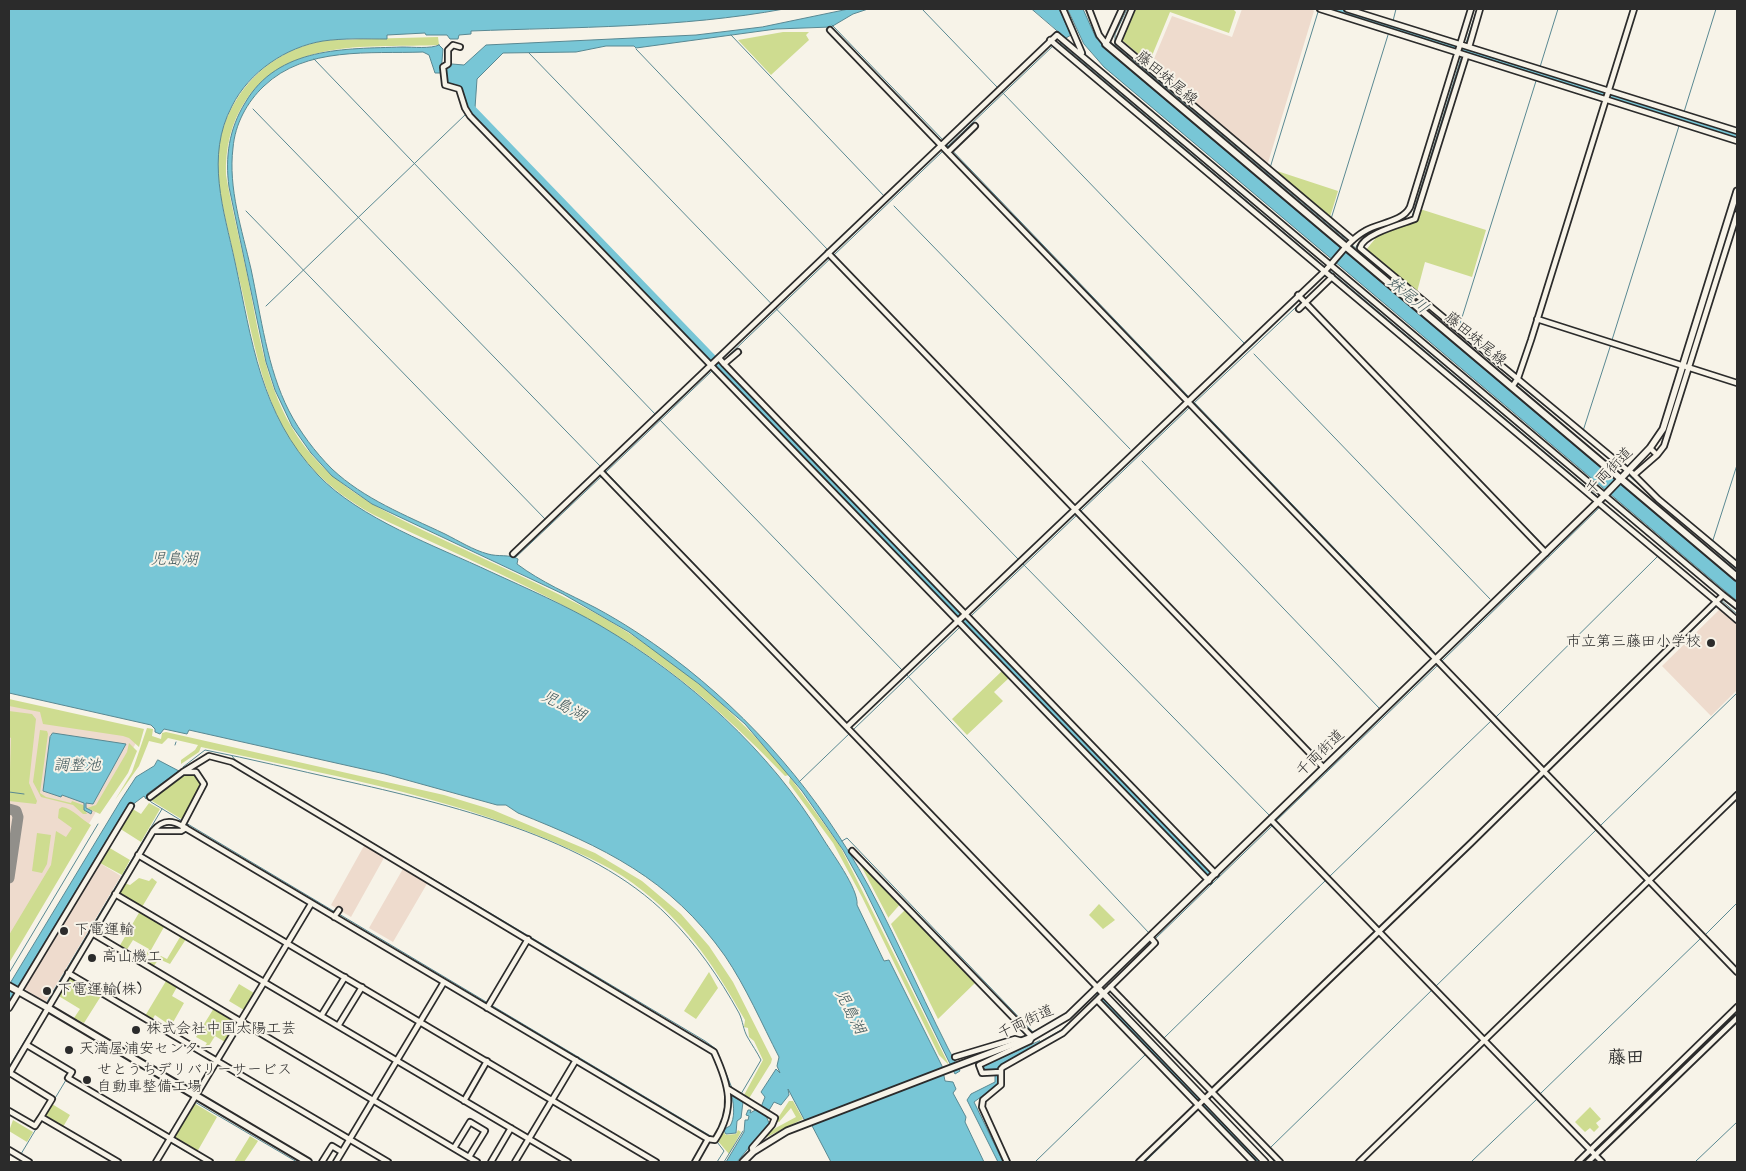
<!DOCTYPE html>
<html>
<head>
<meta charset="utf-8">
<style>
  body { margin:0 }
  #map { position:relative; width:1746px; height:1171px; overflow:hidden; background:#f7f3e8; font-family:"Architects Daughter",sans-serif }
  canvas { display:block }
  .frame { position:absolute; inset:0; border:10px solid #2b2b2b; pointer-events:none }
</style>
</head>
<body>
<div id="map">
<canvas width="1746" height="1171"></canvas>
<div class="frame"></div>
</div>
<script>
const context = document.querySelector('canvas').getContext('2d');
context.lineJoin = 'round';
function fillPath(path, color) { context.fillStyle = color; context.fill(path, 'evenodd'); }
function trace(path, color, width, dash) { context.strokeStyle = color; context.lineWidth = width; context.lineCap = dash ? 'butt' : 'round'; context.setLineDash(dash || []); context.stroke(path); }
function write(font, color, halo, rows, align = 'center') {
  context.font = font + ' "Architects Daughter","Klee One",sans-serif'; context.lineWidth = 4; context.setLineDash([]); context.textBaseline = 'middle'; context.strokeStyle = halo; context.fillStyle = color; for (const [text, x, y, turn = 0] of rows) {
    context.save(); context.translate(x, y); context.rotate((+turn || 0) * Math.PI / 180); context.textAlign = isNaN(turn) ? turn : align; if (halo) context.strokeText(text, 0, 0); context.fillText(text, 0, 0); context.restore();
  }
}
fillPath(new Path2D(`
  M1242 9H1312L1314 11 1267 166 1151 66 1172 16 1232 37Z
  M1720 609 1737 621V690L1711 716 1662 666Z
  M9 700 143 731 9 961Z
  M365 844 385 856 351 917 331 905Z
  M98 862 121 876 46 1002 23 988Z
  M404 867 428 882 393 942 369 928Z`), '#eedbcd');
fillPath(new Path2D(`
  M1136 9H1233L1236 12 1229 33 1170 12 1149 63 1122 40Z
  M783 32H809L806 35 809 40 771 75 738 40Z
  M438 37 439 45C371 48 290 37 246 100 231 122 225 149 226 175 232 210 241 244 248 279 258 329 265 381 291 426 326 487 387 513 448 542 497 565 547 587 595 613 669 654 736 710 789 775L785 776C736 725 682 675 621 638 543 590 457 555 374 515 277 461 265 395 243 295 234 255 224 216 217 176 214 110 258 53 323 41 335 39 349 40 361 39 387 38 413 38 438 37Z
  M1271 169 1338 191 1330 217 1329 218Z
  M1420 209 1486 230 1472 277 1425 262 1417 292 1414 293 1365 251 1375 239 1373 236 1415 221Z
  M1003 670 1010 677 994 692 1003 701 967 735 952 719Z
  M9 699 144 729 139 747 129 738 123 736 43 724 40 712 9 706Z
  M9 711 32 714 36 719 29 783 37 801 36 804 9 801 11 738 9 737Z
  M147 728 153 729 152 736 161 739 162 733 166 732 444 795 493 810 595 853 642 881 681 914 709 946 733 982 772 1059 771 1063 748 1100 743 1097 763 1060 754 1041 749 1037 748 1028 744 1027 745 1020C715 968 691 929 643 891 617 869 585 856 554 842 441 794 320 773 201 747L199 752 181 764V760L195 750 198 745 168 738 162 744 149 741 139 766 115 800 132 772Z
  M40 730 47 731 48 734 40 793 46 797 71 803 72 801 83 805 87 814H83L73 805 41 797 33 782Z
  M129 743 137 751 128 773 100 814 87 808 96 805 127 752Z
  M194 773 202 784 183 820 152 801C164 787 177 777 194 773Z
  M790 777 840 846 949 1065 939 1055 862 897 833 843 794 790 789 783Z
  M149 803 160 809 141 842 119 828 131 808 141 814Z
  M62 807C73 809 81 819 91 825L9 963V935L51 865 56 831 66 837 72 828 58 818 59 809Z
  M37 833 51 835 47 864 42 873 32 871Z
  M108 847 130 860 122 875 98 862Z
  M856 856 902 902 888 918V917Z
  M139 878 149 881 152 878 157 882 142 907 118 893 124 883 130 885Z
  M1099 904 1115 920 1103 929 1089 915Z
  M907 908 976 982 938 1019 891 924Z
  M140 911 186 939 170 964 159 959 153 967 143 961 149 949 133 940 126 951 119 947ZM164 927 180 937 167 959 161 956 156 962 147 957Z
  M709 972 718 988 696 1019 684 1011Z
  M69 976 101 996 84 1023 74 1018 80 1009 57 995Z
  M166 981 177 987 172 996 184 1003 171 1026 155 1015 152 1020 145 1016Z
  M239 984 254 993 244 1010 229 1001Z
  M214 1008 236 1022 225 1042 215 1036 205 1052 202 1050 207 1043 196 1037Z
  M789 1101H793L803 1119 763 1139 772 1130 796 1117 791 1108 779 1122 776 1121Z
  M194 1103 217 1117 197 1152 175 1139 174 1136Z
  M52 1104 70 1115 63 1127 44 1117Z
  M1590 1107 1601 1119 1596 1123 1599 1127 1594 1132 1590 1128 1585 1132 1575 1122Z
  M13 1120 33 1132 27 1142 9 1131Z
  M722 1130 726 1135 736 1134 738 1130 741 1132 729 1154 717 1140Z
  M250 1136 258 1141 244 1162H234Z`), '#cedc90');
const water = new Path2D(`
  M9 9H784C681 28 575 27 471 31V34L459 35 458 39H450L447 35H426L425 33 387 35V39C366 39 344 38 323 41 286 47 249 72 232 106 205 157 224 210 235 262 252 340 260 414 318 475 360 519 436 546 491 572 528 589 565 605 601 626 688 677 770 751 822 837 831 852 859 889 857 905L884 961 889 960 942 1066 945 1081 953 1082 956 1089 953 1093 966 1117 965 1122 984 1162H831L809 1120 805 1121 788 1089 789 1095 781 1105 774 1102 768 1112 766 1110 765 1113 769 1123 737 1162H726L744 1132 745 1120H748L749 1116 746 1115 748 1110H751L750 1113 761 1107 765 1097 761 1092 776 1069 780 1073 777 1066 779 1057C762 1024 746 987 725 956 670 878 603 847 518 813L506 805H497L385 774 189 730 187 734 164 729 160 734 155 732V729L151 725 9 693Z
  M849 9H868L853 14 831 27 776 29 636 48 634 46H606L576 52 503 53 477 79 475 108 471 112 468 109 461 88 446 84V68L452 64 464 65 486 45 696 35 762 27Z
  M1032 9H1059L1071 35 1066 38Z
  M1068 9H1083L1096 38 1111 54 1737 583V601L1104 67 1084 44Z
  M439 45 443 49 441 73H435L429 55 423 52C370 54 306 46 264 86 247 102 235 124 233 148 228 188 242 230 251 269 261 316 267 368 289 411 300 432 315 452 332 469 364 499 405 515 445 534 459 541 473 550 488 554 498 557 510 554 518 559L517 564C541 582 569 594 596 608 622 622 648 639 672 657 753 718 819 795 868 885 901 946 927 1010 960 1071L955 1074 864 888 843 850 802 791 745 724 699 684 629 632 563 594 372 504 332 476 311 453 292 426 275 390 266 362 229 187C225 157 229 129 245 103 278 46 345 49 402 47 413 47 431 49 439 45Z
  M53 733 126 744 93 804 86 803V808L92 811 91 814 84 810V803L62 795 61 797 43 791 50 737Z
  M158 760 179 771 147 794 146 799 144 796 132 805 129 803 9 1001V985L121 800 136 777 154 766Z
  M1040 1041 1041 1043 1007 1061 997 1071 1000 1083 974 1102 1003 1162H998L967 1100 971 1094 995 1082V1074L983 1072V1067Z
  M732 1096 743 1102 741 1118 737 1121 736 1133 726 1134 724 1131 726 1128 730 1126C735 1118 734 1107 732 1096Z`);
fillPath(water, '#78c6d6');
trace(water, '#598892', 1);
trace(new Path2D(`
  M922 9 997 87
  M1127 9 1115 34V45L1349 242
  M1393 21 1396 9
  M832 25 944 141
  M731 35 885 197
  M1060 43 1326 268
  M1466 43 1477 9
  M636 49 827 249
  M529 53 1018 559
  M314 59 656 415
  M1540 67 1558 9
  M1617 70 1637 9
  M1002 92 1245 344
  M253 109 601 467
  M1684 112 1716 9
  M1681 120 1682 116
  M946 144 1189 397
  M946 148 1054 45
  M1270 168 1318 12
  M894 206 1130 449
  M246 211 546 520
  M1331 219 1388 35
  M1352 245 1514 380
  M1356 247C1365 229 1394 223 1412 217L1461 58
  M832 253 1082 513
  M1329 270 1598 497
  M1309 303 1545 547
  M266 306 466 114
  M1704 311 1737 206
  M1459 327 1536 81
  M1612 340 1679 126
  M1254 354 1490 599
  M724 360 943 151
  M1517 383 1624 471
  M1681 385 1695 339
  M1192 400 1436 654
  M1193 404 1328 277
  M658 418 902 670
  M1583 431 1611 344
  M1142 461 1379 708
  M604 470 847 723
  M606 472 713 370
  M1634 472 1653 455
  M1628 475 1737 570
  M1602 502 1717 598
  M1081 511 1190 407
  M1085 516 1323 764
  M1713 540 1737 465
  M515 558 603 475
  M1022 563 1270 816
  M1721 600 1737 614
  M971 616 1078 514
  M1441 662 1601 506
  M905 673 1149 933
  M1496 717 1658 556
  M850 726 1095 982
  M853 730 959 628
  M175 745 176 742
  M232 756 236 761
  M240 764 705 1041 716 1049 732 1088
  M183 767 205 750C251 759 296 770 341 780 447 804 590 837 668 916 697 945 719 977 739 1013 743 1021 743 1030 748 1038 752 1045 757 1052 761 1060L741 1094
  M1546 772 1717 606
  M799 782 850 733
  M9 792 24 794
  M147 797 151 802 182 821
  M1516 802 1543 775
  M1275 822 1438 665
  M186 823 335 912
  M1600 826 1737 693
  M842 841 847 838 1033 1032
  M1329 877 1492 720
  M1652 881 1737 798
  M339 914 488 1003
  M1706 934 1737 903
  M93 937 170 982
  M1155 939 1273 825
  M9 973 98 824
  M1105 989 1153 942
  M1110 991 1209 1093
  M47 1002 162 809
  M491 1005 714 1138 724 1151 717 1162
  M1164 1038 1326 880
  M181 1042 214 1062
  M1040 1042 1061 1030 1098 996
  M218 1065 346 1141
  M9 1067 42 1012
  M68 1073 66 1080 166 1140
  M1216 1093 1423 892
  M1540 1094 1700 939
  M1212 1096 1275 1162
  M54 1100 66 1080
  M195 1102 297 1162
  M171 1143 204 1162
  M350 1143 383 1162
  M1270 1148 1596 830
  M1595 1151 1737 1013
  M21 1154 42 1119
  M724 1162 743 1131
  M1035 1162 1146 1054
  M1145 1162 1199 1109
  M1362 1162 1649 884
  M1471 1162 1537 1099
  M1583 1162 1592 1154
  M1695 1162 1737 1122`), '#598892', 1);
trace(new Path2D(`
  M1098 996 1259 1162`), '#78c6d6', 4.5);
trace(new Path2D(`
  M1336 9 1737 136
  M470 102V107L1210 874`), '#78c6d6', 8);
trace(new Path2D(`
  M9 809 16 811 18 817 9 878`), '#918f8a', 11);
const minor = new Path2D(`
  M1063 9 1082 53
  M1089 9 1099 35 1106 44 1122 9
  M1132 9 1118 42 1353 240
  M1320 9 1737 141
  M1347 9 1737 131
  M830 30 1737 972
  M1050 40 1596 500
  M460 47 453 45 448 50V64L443 67 445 85 459 89 465 108 470 116 1209 881
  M1469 47 1480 9
  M1466 56 1415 219C1402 224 1363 234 1360 248L1626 469
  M948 152 975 126
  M828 253 1324 768
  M1298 295 1546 553
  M1299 309 1332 277
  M1537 319 1737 383
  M719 358 724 364 738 352
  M724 364 1216 874
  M1512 387 1518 378 1531 340 1634 9
  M1650 448 1657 455 1664 446 1737 214
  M601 472 1098 988
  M1632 473 1658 499 1737 565
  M1634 475 1657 455
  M1600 504 1717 602
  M513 554 1057 35 1723 595
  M1716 602 1737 620
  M847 727 1325 271C1337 258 1349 240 1365 231 1378 223 1403 222 1410 207L1471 9
  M1271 820 1602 1162
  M182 826 204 784 196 772H183
  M153 831H181L186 828
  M852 851 1032 1037 1030 1041 979 1065 982 1073 1001 1072
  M138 855 656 1162
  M115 894 568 1162
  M334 917 339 910
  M92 933 477 1162
  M1150 937 1155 943 1097 1000 1253 1162
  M68 973 388 1162
  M1110 987 1280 1162
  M9 1008 131 806
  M487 1008 528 939
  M321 1016 345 977
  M338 1026 362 987
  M27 1045 72 1072 68 1078 210 1162
  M955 1057 1015 1039 1022 1041
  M10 1073 52 1099 41 1117
  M9 1074 153 831C161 821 170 819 182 826L708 1139 715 1140C736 1108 729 1085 714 1052L232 762 209 756 183 772 150 797
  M728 1089 775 1118 772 1125 752 1148 753 1152
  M464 1101 487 1061
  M9 1111 35 1126 41 1117 118 1162
  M454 1148 470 1122 485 1131 469 1157
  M9 1150 29 1162
  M156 1162 311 904
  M322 1162 332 1146 342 1152
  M336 1162 444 982
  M491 1162 511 1128
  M515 1162 576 1060
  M695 1162 708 1139
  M1007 1162 982 1107 983 1100 1001 1085V1069L1003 1067 1063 1033 1097 1000
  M1139 1162 1471 843 1723 595 1737 606
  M1359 1162 1737 795
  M1578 1162 1737 1007
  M1588 1162 1737 1018`);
const tertiary = new Path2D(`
  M9 986 48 1008
  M1098 988 1265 1162
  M743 1162 753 1152 787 1131 1032 1037 1068 1016 1606 494 1650 448 1663 429 1737 191`);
const secondary = new Path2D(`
  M1106 44 1737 577
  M48 1008 308 1162`);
trace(minor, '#2b2b2b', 8);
trace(tertiary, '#2b2b2b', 9);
trace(secondary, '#2b2b2b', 10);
trace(minor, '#f7f3e8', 4.5);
trace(tertiary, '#f7f3e8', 5.5);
trace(secondary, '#f7f3e8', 6);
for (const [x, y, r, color] of [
  [1711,643,5,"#2b2b2b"],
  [64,931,5,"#2b2b2b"],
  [92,958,5,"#2b2b2b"],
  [47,991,5,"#2b2b2b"],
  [136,1030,5,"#2b2b2b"],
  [69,1050,5,"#2b2b2b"],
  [87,1080,5,"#2b2b2b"]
]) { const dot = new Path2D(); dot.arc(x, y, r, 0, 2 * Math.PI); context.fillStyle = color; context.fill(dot); trace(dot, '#f7f3e8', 2); }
write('15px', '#2b2b2b', '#f7f3e8', [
  ["藤田妹尾線",1166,79,40],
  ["藤田妹尾線",1475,340,40],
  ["千両街道",1610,472,-46],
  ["千両街道",1321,754,-44],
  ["千両街道",1026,1023,-25]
]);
write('15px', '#2b2b2b', '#f7f3e8', [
  ["市立第三藤田小学校",1701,643,"right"],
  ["下電運輸",74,931],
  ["高山機工",102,958],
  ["下電運輸(株)",57,991],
  ["株式会社中国太陽工芸",146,1030],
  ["天満屋浦安センター",79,1050],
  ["せとうちデリバリーサービス",97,1071],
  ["自動車整備工場",97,1088]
], 'left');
write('italic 16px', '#425a5e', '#f7f3e8', [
  ["妹尾川",1407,296,40],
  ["児島湖",174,561],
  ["児島湖",563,707,27],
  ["調整池",77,767],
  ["児島湖",849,1012,63]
]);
write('bold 18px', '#2b2b2b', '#f7f3e8', [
  ["藤田",1626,1059]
]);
</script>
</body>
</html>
